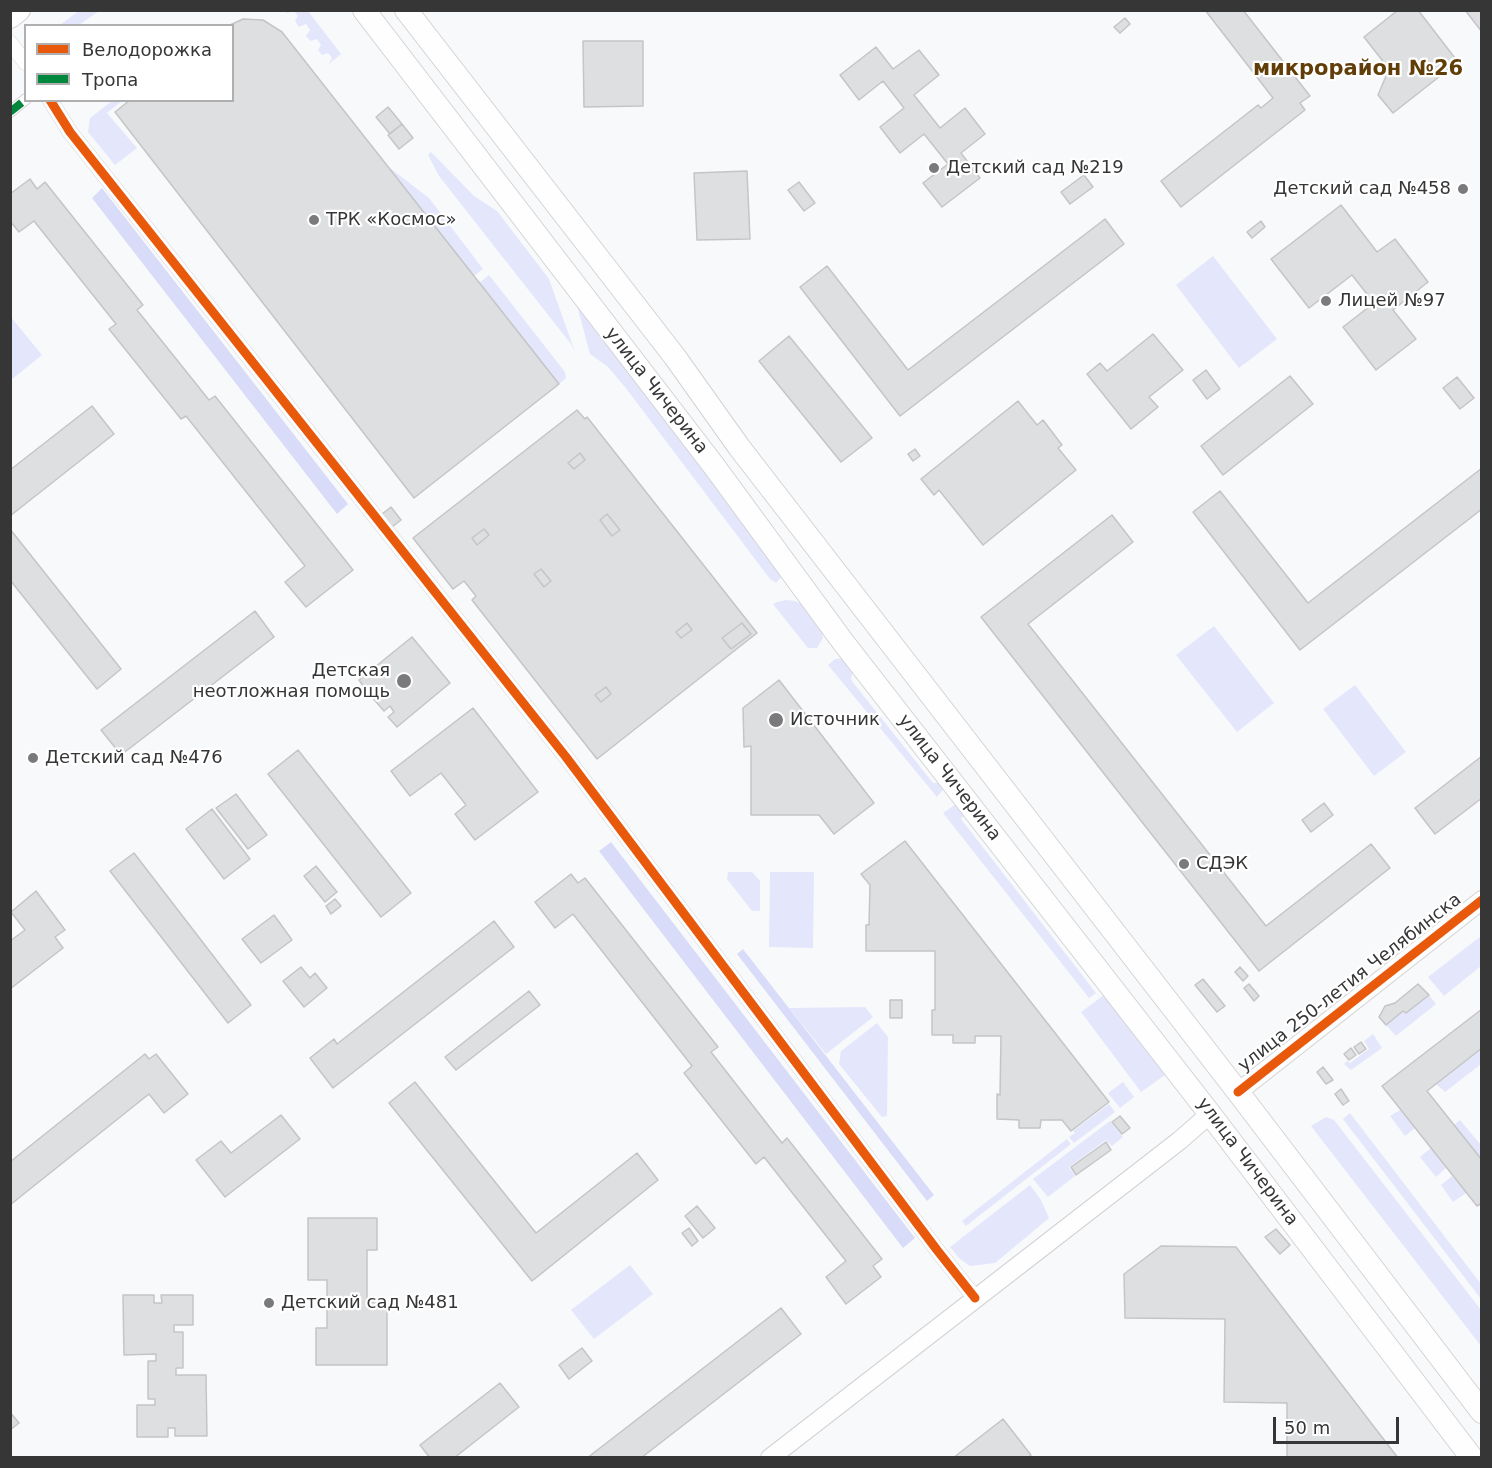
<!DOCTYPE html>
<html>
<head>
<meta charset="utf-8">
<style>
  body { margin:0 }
  #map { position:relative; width:1492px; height:1468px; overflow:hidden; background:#f8f9fb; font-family:"DejaVu Sans",sans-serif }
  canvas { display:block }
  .frame { position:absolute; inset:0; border:12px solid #363637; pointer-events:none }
  .legend { position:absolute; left:24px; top:24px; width:210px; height:78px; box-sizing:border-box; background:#fff; border:2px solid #afafaf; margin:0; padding:8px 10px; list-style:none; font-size:18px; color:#363637 }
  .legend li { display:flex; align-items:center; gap:12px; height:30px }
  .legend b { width:30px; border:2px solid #afafaf }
  .scale { position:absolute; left:1273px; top:1417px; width:126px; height:27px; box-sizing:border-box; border:3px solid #363637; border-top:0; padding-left:8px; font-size:18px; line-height:21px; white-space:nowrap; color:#363637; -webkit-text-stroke:4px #fff; paint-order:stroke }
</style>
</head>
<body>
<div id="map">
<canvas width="1492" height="1468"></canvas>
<div class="frame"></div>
<ul class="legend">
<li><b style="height:8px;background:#e8590c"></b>Велодорожка</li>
<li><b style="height:8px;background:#00873e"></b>Тропа</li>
</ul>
<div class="scale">50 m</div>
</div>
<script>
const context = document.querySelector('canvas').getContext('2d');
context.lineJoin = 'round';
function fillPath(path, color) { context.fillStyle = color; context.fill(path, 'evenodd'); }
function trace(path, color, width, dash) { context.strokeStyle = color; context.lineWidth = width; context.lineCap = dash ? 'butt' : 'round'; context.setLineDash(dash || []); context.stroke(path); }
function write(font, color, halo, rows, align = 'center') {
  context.font = font + ' "DejaVu Sans",sans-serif'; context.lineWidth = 4.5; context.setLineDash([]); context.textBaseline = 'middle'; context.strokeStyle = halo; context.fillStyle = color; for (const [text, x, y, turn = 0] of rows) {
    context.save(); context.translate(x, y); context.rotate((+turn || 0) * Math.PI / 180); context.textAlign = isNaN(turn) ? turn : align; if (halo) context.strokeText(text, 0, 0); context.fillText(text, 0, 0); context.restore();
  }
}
fillPath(new Path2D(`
  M80 10 99 11 79 25H60Z
  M284 11H308L341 54 329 64 332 58 328 53 322 55 318 50 321 45 317 39 311 41 306 36 310 30 306 24 299 27 295 21 298 16 294 11 287 13Z
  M112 101H122L107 113 137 148 115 165 88 132 90 118Z
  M431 152 474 196 497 211 549 279 575 352 571 344 439 176 428 155Z
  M386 165 429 198 483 269 474 276Z
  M1213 256 1277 339 1239 368 1176 285Z
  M489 275 565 372 566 378 559 384 479 283Z
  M575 298 782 576 776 583 770 579 625 387 608 367 590 354Z
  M10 316 42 355 11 380H10Z
  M786 600 795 601 803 605 822 632 823 638 817 648H808L773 604 777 602Z
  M1214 626 1274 703 1237 732 1176 655Z
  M843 658 853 669 851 680 933 783H942L945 787 937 797 828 665 835 659Z
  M1355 685 1406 752 1374 776 1323 709Z
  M956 804 965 814 961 819 1096 993 1089 998 943 813Z
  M728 872H752L760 881V911H752L727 879Z
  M770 872H814L813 948 769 947Z
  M1481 936V966L1444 996 1428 977Z
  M1108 992 1168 1073 1141 1092 1081 1012Z
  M1429 995 1436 1004 1396 1036 1386 1025 1403 1011 1406 1013Z
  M865 1007 873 1017 826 1054 789 1008Z
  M877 1023 888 1037 887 1116 882 1117 839 1064 841 1051Z
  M1373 1034 1382 1048 1351 1070 1344 1064 1347 1061 1350 1063 1369 1049 1364 1041Z
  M1481 1048V1064L1445 1092 1436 1084Z
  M1123 1082 1134 1097 1120 1108 1108 1093Z
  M1109 1104 1115 1112 1074 1143 1069 1137 1075 1133 1073 1131Z
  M1400 1110 1415 1128 1405 1136 1390 1116Z
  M1350 1113 1481 1284V1299L1343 1119Z
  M1326 1117 1334 1120 1481 1310V1346L1311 1126Z
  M1460 1120 1481 1145 1482 1160 1454 1125Z
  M1110 1121 1123 1137 1112 1146 1106 1140 1069 1167 1075 1176 1048 1197 1033 1179Z
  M1067 1139 1071 1144 966 1226 962 1221Z
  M1431 1148 1446 1168 1436 1177 1420 1157Z
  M1452 1176 1466 1193 1453 1202 1441 1185Z
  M1030 1185 1041 1200 1049 1218 995 1263 970 1266 960 1259 950 1247Z
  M630 1265 653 1294 594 1339 571 1310Z`), '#e4e6fc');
fillPath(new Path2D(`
  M102 188 348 504 337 514 92 198Z
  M611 842 915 1238 903 1248 599 851Z
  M743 949 934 1195 927 1201 737 954Z`), '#d9dcf8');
const building = new Path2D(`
  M1205 10H1243L1310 96 1300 103 1305 110 1181 207 1161 181 1258 105 1261 108 1273 98Z
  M1398 10H1418L1458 62 1393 113 1378 95 1389 69 1364 37Z
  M1465 10H1482V32Z
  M1125 18 1130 24 1120 33 1114 27Z
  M243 19 263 20 282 32 559 384 414 498 115 112 130 100H232V26H228Z
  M583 41H643V106L584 107Z
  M876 47 893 69 919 50 939 75 914 95 940 128 965 108 985 134 961 153 980 178 942 207 923 183 948 164 924 134 900 153 880 127 904 108 883 81 859 100 840 75Z
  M388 107 402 124 390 134 376 117Z
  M402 124 413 138 399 149 388 135Z
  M747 171 750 239 697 240 694 173Z
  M1084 175 1093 187 1070 204 1061 192Z
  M30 179 37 189 45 182 143 305 137 310 209 400 215 396 353 570 306 607 285 582 305 566 186 416 181 419 109 329 116 324 34 221 19 232 10 221V194Z
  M799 182 815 203 804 211 788 190Z
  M1341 205 1377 252 1395 239 1428 282 1393 310 1416 339 1376 370 1343 327 1374 303 1352 275 1309 308 1271 259Z
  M1105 219 1124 244 900 416 800 287 827 266 908 370Z
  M1261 221 1265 227 1252 238 1247 232Z
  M1153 334 1183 370 1149 397 1158 407 1131 429 1087 374 1100 363 1107 371Z
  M789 336 872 438 841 462 759 361Z
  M1206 370 1220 389 1207 399 1193 380Z
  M1290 376 1313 404 1223 475 1201 446Z
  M1457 377 1474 398 1460 409 1443 388Z
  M1018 401 1037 425 1043 420 1062 445 1058 448 1076 470 983 545 939 490 934 495 921 479Z
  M92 406 114 434 10 516V470Z
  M577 410 585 419 587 417 757 633 597 759 472 600 476 596 464 581 453 589 413 538ZM580 453 585 460 574 469 568 463ZM607 514 620 530 612 536 600 520ZM484 529 489 535 477 545 472 538ZM541 569 551 581 544 587 534 574ZM687 623 692 630 681 638 676 632ZM742 623 751 634 731 649 722 638ZM606 687 611 694 601 702 595 695Z
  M915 449 920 456 913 461 908 454Z
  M580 453 585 460 574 469 568 463Z
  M1482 468V509L1300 650 1193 512 1220 491 1308 603Z
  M391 507 401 520 392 527 382 514Z
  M607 514 620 530 612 536 600 520Z
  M1112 515 1133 542 1028 624 1266 926 1371 844 1390 868 1259 971 981 617Z
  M10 529 121 669 97 689 10 580Z
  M484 529 489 535 477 545 472 538Z
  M541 569 551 581 544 587 534 574Z
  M255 611 274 637 121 755 101 730Z
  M687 623 692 630 681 638 676 632Z
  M742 623 751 634 731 649 722 638Z
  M412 637 450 683 397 727 388 717 394 712 390 706 384 711 370 695 376 690 372 685 366 690 359 680Z
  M779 680 874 803 834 834 819 815H751V746L744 747 743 708Z
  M606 687 611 694 601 702 595 695Z
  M473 708 538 792 475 840 455 814 466 805 441 773 410 796 391 771Z
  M298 750 411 893 381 917 268 774Z
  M1482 756V798L1435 834 1415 808Z
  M236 794 267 835 248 849 216 808Z
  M1324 803 1333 815 1311 832 1302 820Z
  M212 809 250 859 224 879 186 829Z
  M905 841 1109 1102 1071 1131 1062 1120H1041L1040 1128H1019V1120L997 1119V1094L1000 1095 1001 1036H975V1043H953V1035H932V1010H935V951H866V925H869L870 885 861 874Z
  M134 853 251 1005 228 1023 110 871Z
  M316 866 337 892 325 902 304 876Z
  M571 874 578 883 585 878 718 1047 711 1052 782 1143 787 1138 882 1259 873 1266 881 1277 846 1304 826 1277 846 1261 764 1157 756 1164 684 1073 692 1066 573 914 555 928 535 902Z
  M36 891 65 930 55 937 63 948 10 989V941L25 930 11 912Z
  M335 899 341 906 331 914 326 906Z
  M274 915 292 940 261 963 242 939Z
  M494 921 514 947 333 1088 310 1058 334 1039 337 1044Z
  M301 967 310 978 315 973 327 988 304 1007 283 981Z
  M1240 967 1248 976 1243 981 1235 972Z
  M1203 979 1225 1006 1217 1012 1195 985Z
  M1249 984 1259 996 1254 1001 1244 988Z
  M1418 984 1429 995 1406 1013 1403 1011 1386 1025 1379 1017 1385 1006 1395 1003Z
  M529 991 540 1005 456 1070 445 1057Z
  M890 1000H902V1018H890Z
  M1482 1009V1048L1427 1091 1482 1160V1203L1477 1206 1382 1086Z
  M1361 1042 1366 1049 1359 1054 1354 1047Z
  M1351 1048 1356 1055 1349 1060 1344 1054Z
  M145 1054 149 1059 156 1054 188 1094 164 1113 149 1094 10 1205V1162Z
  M1323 1067 1333 1080 1326 1084 1317 1072Z
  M415 1082 536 1233 637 1153 658 1180 532 1281 389 1103Z
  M1341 1089 1349 1101 1343 1105 1335 1094Z
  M281 1115 300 1139 225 1197 196 1160 221 1141 231 1153Z
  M1120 1116 1130 1128 1122 1134 1112 1122Z
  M1106 1142 1111 1150 1076 1175 1071 1167Z
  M697 1206 715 1228 703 1238 685 1216Z
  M308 1218H377V1250H367V1302H387V1365H316V1328H327V1280H308Z
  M689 1228 698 1241 692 1246 682 1233Z
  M1276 1229 1290 1245 1280 1254 1265 1237Z
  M1161 1246 1236 1247 1398 1458H1287V1403L1224 1402 1225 1319 1125 1318 1124 1274Z
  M123 1295H154V1303H162L161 1295H193V1325H174V1332H183V1368H176V1375H206L207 1436H175V1428H168V1437H137V1405H155V1399H148V1361H156V1354L124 1355Z
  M781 1308 801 1334 641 1458H587Z
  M582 1348 592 1361 569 1379 559 1365Z
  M500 1383 519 1407 454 1458H430L420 1445Z
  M10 1412 19 1423 10 1430Z
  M1003 1419 1031 1455 1028 1458H953Z`);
fillPath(building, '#dedfe1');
trace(building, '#c5c5c7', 1.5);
const pedestrian = new Path2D(`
  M10 112 26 99`);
const minor = new Path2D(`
  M10 43 26 63
  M50 100 70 132 566 757 937 1250 975 1298`);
const tertiary = new Path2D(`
  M1238 1092 1482 900
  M770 1458 1179 1141 1210 1114`);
const primary = new Path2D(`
  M364 10 714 466 843 642 1210 1114 1472 1458
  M406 10 675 357 739 447 1238 1092 1482 1412
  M10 17 19 10`);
trace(pedestrian, '#d3d3d5', 12);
trace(minor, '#d3d3d5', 16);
trace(tertiary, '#d3d3d5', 20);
trace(primary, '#d3d3d5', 24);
trace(pedestrian, '#fefefe', 10);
trace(minor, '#fefefe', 15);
trace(tertiary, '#fefefe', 18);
trace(primary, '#fefefe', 22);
trace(new Path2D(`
  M10 112 26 99`), '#00873e', 8, [15, 8]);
trace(new Path2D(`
  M50 100 70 132 566 757 937 1250 975 1298
  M1238 1092 1482 900`), '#e8590c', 9);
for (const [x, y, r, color] of [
  [934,168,6,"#7a7a7c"],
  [1463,189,6,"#7a7a7c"],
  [314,220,6,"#7a7a7c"],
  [1326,301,6,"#7a7a7c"],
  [404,681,8,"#7a7a7c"],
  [776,720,8,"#7a7a7c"],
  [33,758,6,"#7a7a7c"],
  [1184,864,6,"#7a7a7c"],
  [269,1303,6,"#7a7a7c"]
]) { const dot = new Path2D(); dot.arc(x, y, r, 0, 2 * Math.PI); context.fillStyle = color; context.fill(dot); trace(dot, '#fff', 2); }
write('18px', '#363637', '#fff', [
  ["Детский сад №219",946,168],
  ["Детский сад №458",1451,189,"right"],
  ["ТРК «Космос»",326,220],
  ["Лицей №97",1338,301],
  ["Детская",390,671,"right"],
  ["неотложная помощь",390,692,"right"],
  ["Источник",790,720],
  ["Детский сад №476",45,758],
  ["СДЭК",1196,864],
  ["Детский сад №481",281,1303]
], 'left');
write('18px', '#363637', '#fff', [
  ["улица Чичерина",656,391,52],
  ["улица Чичерина",949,778,52],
  ["улица 250-летия Челябинска",1350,983,-38],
  ["улица Чичерина",1247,1162,53]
]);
write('bold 21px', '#613e08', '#fff', [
  ["микрорайон №26",1358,70]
]);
</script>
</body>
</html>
